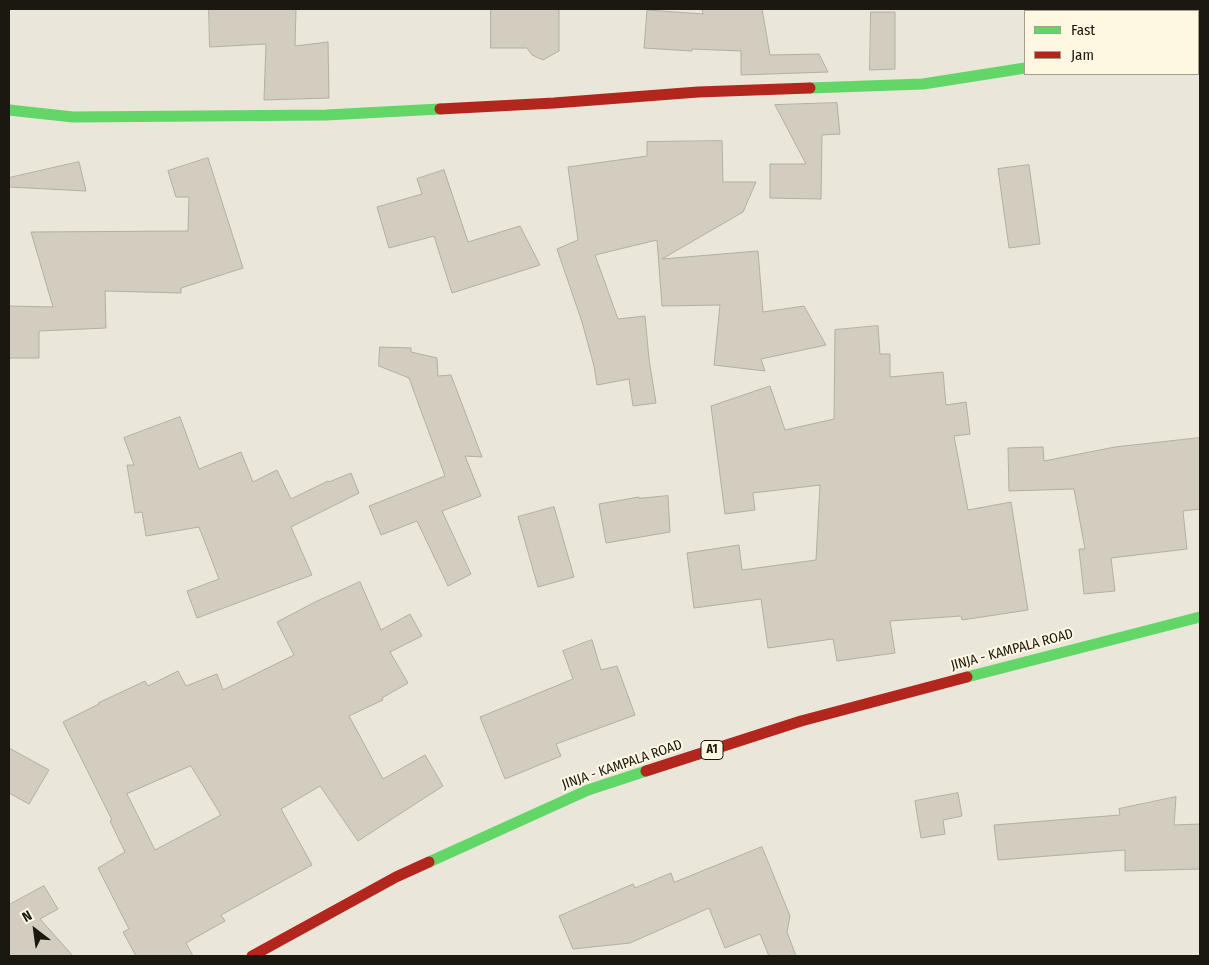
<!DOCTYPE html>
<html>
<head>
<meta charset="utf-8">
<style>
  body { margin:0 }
  #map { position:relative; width:1209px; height:965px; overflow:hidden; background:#eae6d9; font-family:"Fira Sans Condensed",sans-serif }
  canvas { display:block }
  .frame { position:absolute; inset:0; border:10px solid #1b180f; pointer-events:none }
  .legend { position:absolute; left:1024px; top:10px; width:175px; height:65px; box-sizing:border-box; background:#fef8e3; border:1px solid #a39e8e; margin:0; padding:6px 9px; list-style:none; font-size:15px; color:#1b180f }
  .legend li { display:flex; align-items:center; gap:10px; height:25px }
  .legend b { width:25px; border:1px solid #a39e8e }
  .north { position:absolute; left:10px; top:905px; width:50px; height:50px; -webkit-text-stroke:4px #fef8e3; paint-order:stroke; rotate:330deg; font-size:14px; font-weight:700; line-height:20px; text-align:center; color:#1b180f }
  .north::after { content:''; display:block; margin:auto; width:18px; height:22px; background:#1b180f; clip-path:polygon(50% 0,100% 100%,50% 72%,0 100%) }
</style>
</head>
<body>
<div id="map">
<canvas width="1209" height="965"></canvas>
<div class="frame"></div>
<ul class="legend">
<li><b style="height:6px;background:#63d668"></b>Fast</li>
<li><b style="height:6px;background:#b3261e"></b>Jam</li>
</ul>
<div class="north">N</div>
</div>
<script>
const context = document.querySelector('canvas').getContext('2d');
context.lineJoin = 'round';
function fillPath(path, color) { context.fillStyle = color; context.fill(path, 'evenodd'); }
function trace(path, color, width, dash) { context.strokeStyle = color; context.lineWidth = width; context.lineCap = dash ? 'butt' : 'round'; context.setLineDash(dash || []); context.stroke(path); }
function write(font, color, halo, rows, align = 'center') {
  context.font = font + ' "Fira Sans Condensed",sans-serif'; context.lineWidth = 4; context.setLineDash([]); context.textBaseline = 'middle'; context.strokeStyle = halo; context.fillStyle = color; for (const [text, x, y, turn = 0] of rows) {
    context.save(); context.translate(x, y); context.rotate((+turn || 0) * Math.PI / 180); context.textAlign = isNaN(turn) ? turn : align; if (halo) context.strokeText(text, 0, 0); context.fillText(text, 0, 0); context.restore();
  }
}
const building = new Path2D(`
  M209 9H296L295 46 328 42 329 98 264 100 266 44 210 47Z
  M491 9H559V51L543 60 532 55 527 48H491Z
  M702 9H762L770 55 819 54 828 72 741 75V51L692 49V51L644 48 647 10 703 14Z
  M871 12H895V69L870 70Z
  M837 103 840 134 822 135 821 199 770 198V164H806L775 105Z
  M722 141 723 182H756L743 212 662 259 758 251 763 312 804 306 826 345 761 359 765 371 714 365 720 305 662 306 657 240 595 255 618 319 645 316 649 359 656 403 633 406 629 379 597 385 594 366 582 322 557 249 578 240 568 167 647 156V142Z
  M208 158 243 268 181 288V293L105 291 106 328 39 331V358H9V306L53 307 31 232 188 231 189 197H176L168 171Z
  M79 162 86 191 9 187V178Z
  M1029 165 1040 244 1009 248 998 169Z
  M444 170 468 242 520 226 540 265 452 293 434 236 389 248 377 207 422 194 417 179Z
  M878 326 880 354H890V377L943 372 946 405 966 402 970 434 954 436 968 510 1011 502 1028 610 962 620 961 616 890 621 895 653 837 661 833 639 768 648 761 599 694 608 687 553 739 545 742 570 816 560 820 485 753 493 755 510 725 514 711 406 770 386 785 430 834 419 835 330Z
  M380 347 411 348V352L437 358 438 376 451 375 482 457 465 456 481 496 442 511 471 574 448 586 417 521 381 535 369 506 445 476 409 378 379 366Z
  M180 417 199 469 241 452 253 482 277 470 291 499 328 481 329 482 351 473 359 493 291 527 312 575 197 618 187 591 219 579 199 527 146 536 142 512 135 513 127 465H134L124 438Z
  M1200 438V509L1183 511 1187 549 1111 558 1115 591 1084 594 1079 549H1085L1074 489 1009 491 1008 448 1043 447 1044 461 1115 447Z
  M668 496 670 532 606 543 599 504 639 497V498Z
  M554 507 574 577 538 587 518 517Z
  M360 582 381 630 410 614 422 636 390 652 408 683 382 698 383 700 349 716 383 779 425 755 443 786 358 841 320 786 281 809 312 865 221 915 225 921 186 943 193 956H136L123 932 129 929 98 868 125 852 110 821 112 820 63 722 99 704 98 703 145 681 148 686 178 671 186 686 217 674 223 690 294 655 277 622 315 602ZM191 766 221 815 155 850 127 794Z
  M592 640 601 670 617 666 635 715 556 744 561 756 505 779 480 717 573 679 563 651Z
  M9 748 49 770 29 804 9 793Z
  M958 793 962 816 943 820 945 834 921 838 915 801Z
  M1176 797 1174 825 1200 824V869L1125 871V850L998 860 994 825 1120 815 1119 809Z
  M762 847 790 916 787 932 796 956H769L760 934 725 948 709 908 630 943 573 949 559 916 633 884 635 888 671 873 674 882Z
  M44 886 58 909 40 919 73 956H9V905Z`);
fillPath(building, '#d2cdbf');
trace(building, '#b1aea4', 1);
trace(new Path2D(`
  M1198 39 1200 38`), '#b1a89d', 28);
trace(new Path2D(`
  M810 88 923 84 1025 68
  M9 110 73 117 326 115 440 109
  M967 677 1200 617
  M429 862 588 790 646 771`), '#63d668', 11);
trace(new Path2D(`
  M440 109 554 103 698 92 810 88
  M646 771 801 721 967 677
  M252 956 396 877 429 862`), '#b3261e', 11);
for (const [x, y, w] of [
  [712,750,22]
]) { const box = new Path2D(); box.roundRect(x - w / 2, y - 9.5, w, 19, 4); context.fillStyle = '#fef8e3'; context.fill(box); trace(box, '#1b180f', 1); }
write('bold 12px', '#1b180f', null, [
  ["A1",712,750]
]);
write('14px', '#1b180f', '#fef8e3', [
  ["JINJA - KAMPALA ROAD",1012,650,-15],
  ["JINJA - KAMPALA ROAD",622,765,-19]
]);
</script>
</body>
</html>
